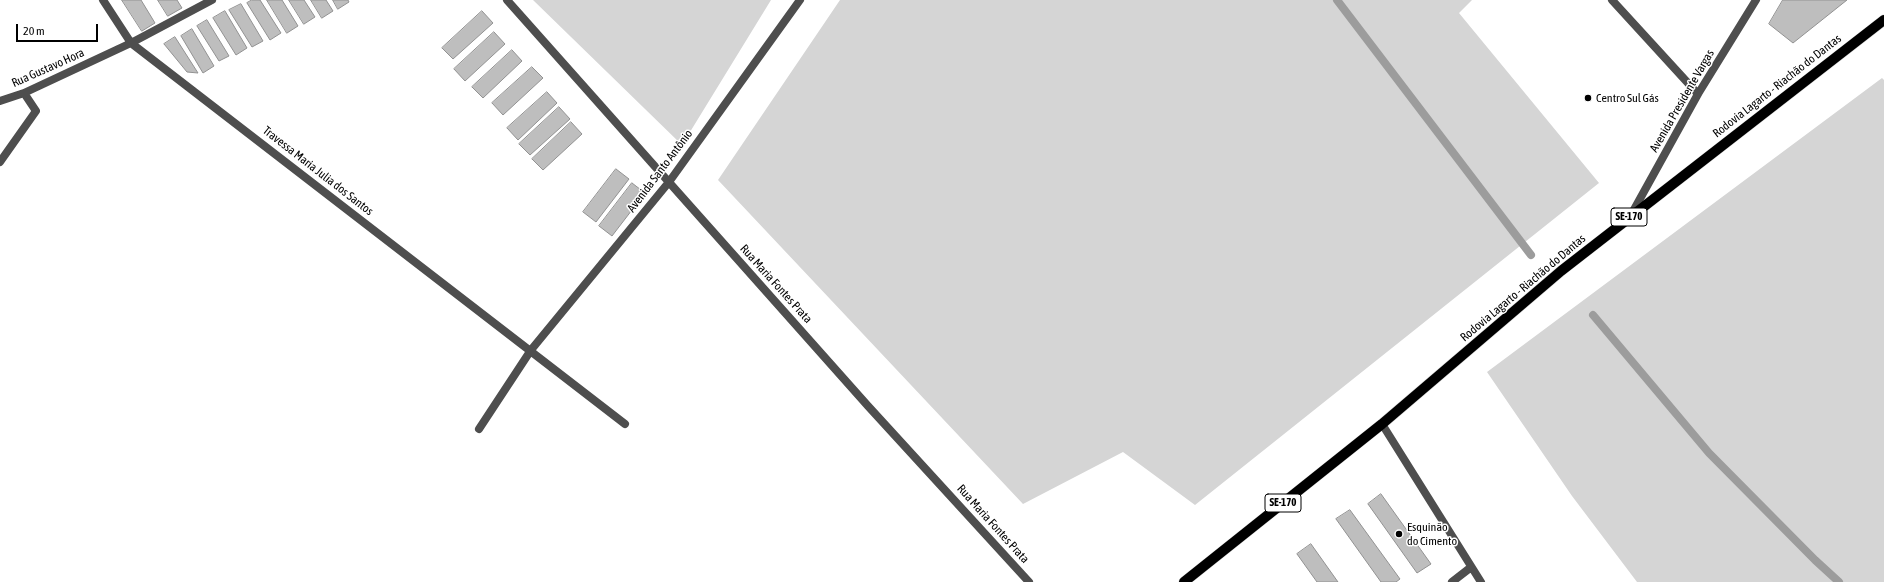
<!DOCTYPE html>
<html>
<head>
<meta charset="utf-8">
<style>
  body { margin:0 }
  #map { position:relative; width:1884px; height:582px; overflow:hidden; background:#fff; font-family:"Asap Condensed",sans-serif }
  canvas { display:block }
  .scale { position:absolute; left:16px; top:24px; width:82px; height:18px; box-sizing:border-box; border:2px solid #000; border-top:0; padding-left:5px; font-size:12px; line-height:14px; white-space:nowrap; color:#000; -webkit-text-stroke:3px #fff; paint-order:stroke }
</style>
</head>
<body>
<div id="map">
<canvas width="1884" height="582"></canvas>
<div class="scale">20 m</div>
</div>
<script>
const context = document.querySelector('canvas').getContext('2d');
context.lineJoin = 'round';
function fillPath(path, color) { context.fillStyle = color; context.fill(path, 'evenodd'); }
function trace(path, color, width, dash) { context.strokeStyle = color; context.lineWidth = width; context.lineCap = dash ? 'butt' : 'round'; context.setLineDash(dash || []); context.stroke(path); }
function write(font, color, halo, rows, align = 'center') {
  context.font = font + ' "Asap Condensed",sans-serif'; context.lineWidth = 3; context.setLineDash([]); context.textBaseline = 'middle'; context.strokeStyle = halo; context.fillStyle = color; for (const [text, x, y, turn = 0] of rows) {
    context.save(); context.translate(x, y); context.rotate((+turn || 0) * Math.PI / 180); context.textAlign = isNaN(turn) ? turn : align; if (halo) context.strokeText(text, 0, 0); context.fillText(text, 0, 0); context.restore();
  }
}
fillPath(new Path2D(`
  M533 0H771L682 145Z
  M840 0H1472L1459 13 1599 183 1195 505 1123 452 1023 504 718 180Z
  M1882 78 1884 80V582H1637L1572 496 1487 372Z`), '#d5d5d5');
trace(new Path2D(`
  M1337 0 1531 255
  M1593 315 1709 453 1815 560 1839 582`), '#9c9c9c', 8);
const building = new Path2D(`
  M122 0H141L155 23 142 31Z
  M158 0H177L182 8 168 16Z
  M252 0H260L281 33 270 40 247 3Z
  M267 0H282L298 26 287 33Z
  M289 0H304L315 17 304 24Z
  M311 0H326L333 11 322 18Z
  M333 0H348L349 2 338 9Z
  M1783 0H1847L1793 43 1769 24Z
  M241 4 263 41 252 47 229 10Z
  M225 11 247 48 236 55 213 18Z
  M482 11 493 23 453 59 442 48Z
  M207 20 229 56 219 61 197 26Z
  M192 29 214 66 203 73 181 36Z
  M494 32 505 44 465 81 454 69Z
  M175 37 198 73 187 72 164 44Z
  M512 50 522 61 483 98 472 87Z
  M532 67 543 78 503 115 492 103Z
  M547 92 557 103 518 140 507 128Z
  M559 107 570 119 530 155 519 144Z
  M571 122 582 134 543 170 532 159Z
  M616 169 629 179 596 222 583 212Z
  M632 183 645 193 612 236 599 226Z
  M1381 494 1431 564 1417 573 1368 504Z
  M1350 510 1400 579 1396 582H1381L1336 519Z
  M1311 544 1338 582H1317L1297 554Z`);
fillPath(building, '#bebebe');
trace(building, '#929292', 1);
const primary = new Path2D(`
  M1184 582 1382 424 1561 271 1884 20`);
trace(primary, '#dbdbdb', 11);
trace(new Path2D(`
  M103 0 131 43 625 424
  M507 0 868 406 1029 582
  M1612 0 1698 94
  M0 101 24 93 131 43 212 0
  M0 162 36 111 24 93
  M1631 215 1698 94 1756 0
  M1382 424 1481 582
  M479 429 531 350 669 182 800 0
  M1452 582 1470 568`), '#4e4e4e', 8);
trace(primary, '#000', 10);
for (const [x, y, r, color] of [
  [1588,98,4,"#000"],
  [1399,534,4,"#000"]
]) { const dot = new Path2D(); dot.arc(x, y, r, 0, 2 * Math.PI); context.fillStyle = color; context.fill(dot); trace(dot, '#fff', 1.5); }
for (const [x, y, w] of [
  [1629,217,36],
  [1283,503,36]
]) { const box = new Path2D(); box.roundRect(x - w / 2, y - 9, w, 18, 3); context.fillStyle = '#fff'; context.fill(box); trace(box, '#000', 1); }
write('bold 11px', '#000', null, [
  ["SE-170",1629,217],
  ["SE-170",1283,503]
]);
write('12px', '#000', '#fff', [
  ["Rua Gustavo Hora",48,68,-24],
  ["Rodovia Lagarto - Riachão do Dantas",1777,86,-38],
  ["Avenida Presidente Vargas",1682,101,-60],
  ["Travessa Maria Julia dos Santos",318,171,38],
  ["Avenida Santo Antônio",660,171,-53],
  ["Rua Maria Fontes Prata",776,284,48],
  ["Rodovia Lagarto - Riachão do Dantas",1523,288,-40],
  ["Rua Maria Fontes Prata",993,524,48]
]);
write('12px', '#000', '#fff', [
  ["Centro Sul Gás",1596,98],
  ["Esquinão",1407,527],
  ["do Cimento",1407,541]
], 'left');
</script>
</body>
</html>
